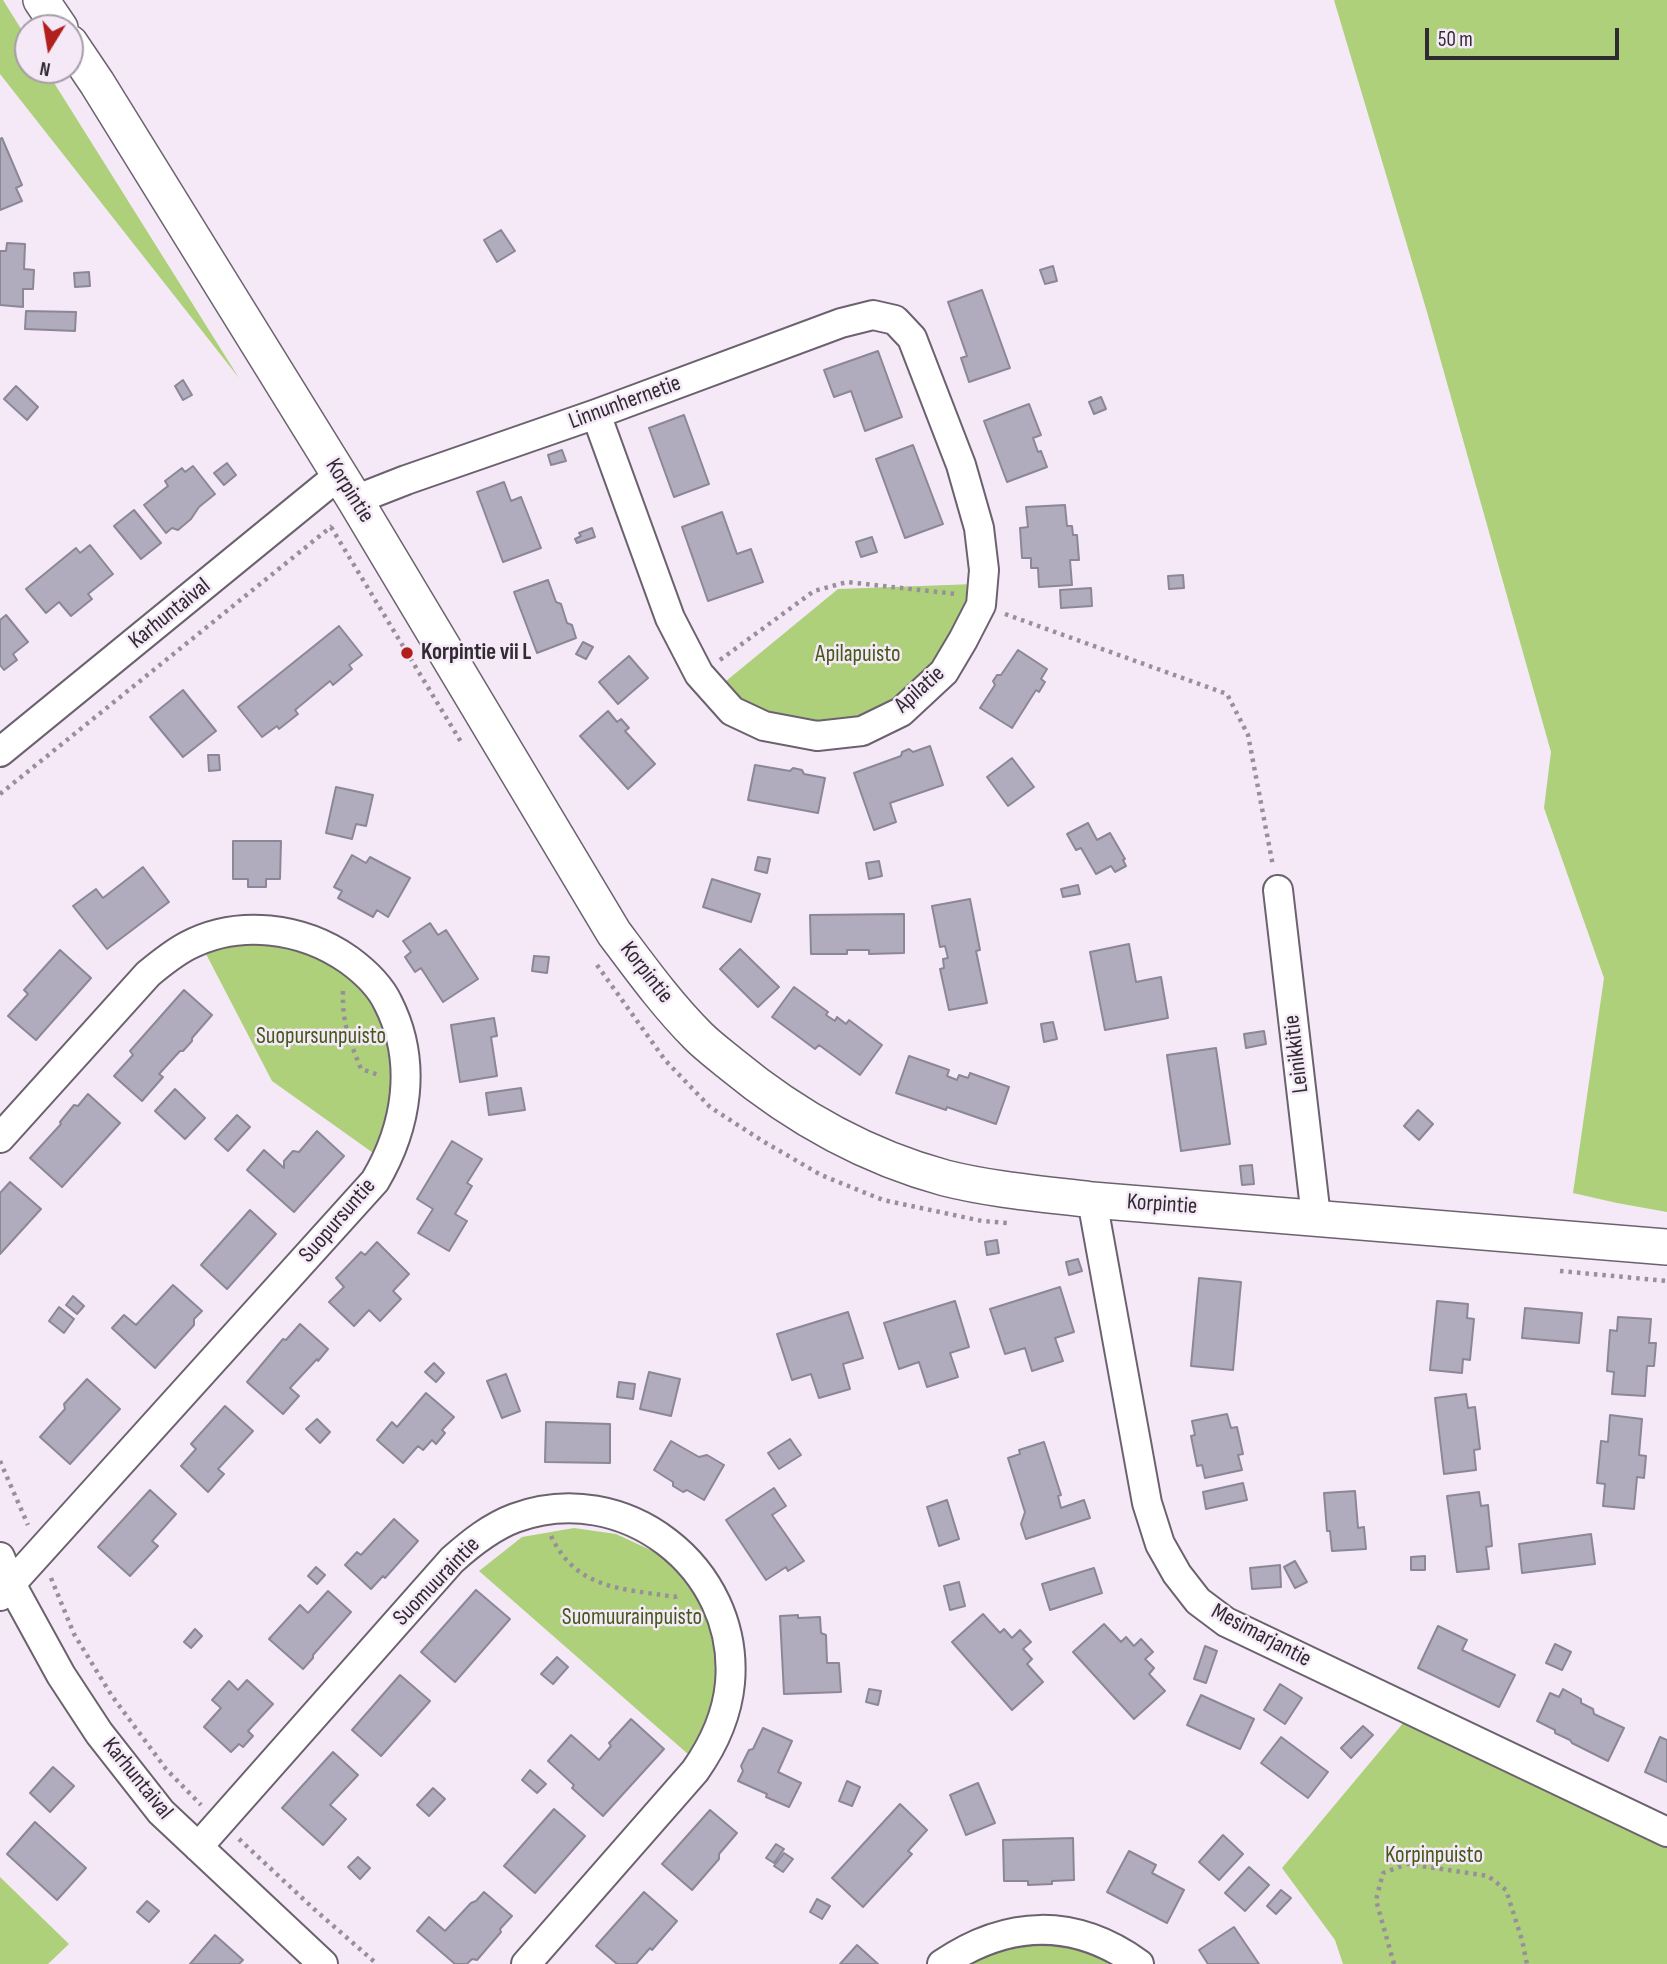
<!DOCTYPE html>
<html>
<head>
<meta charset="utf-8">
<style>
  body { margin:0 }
  #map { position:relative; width:1667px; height:1964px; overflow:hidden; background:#f5e9f8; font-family:"Sofia Sans Condensed",sans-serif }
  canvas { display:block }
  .north { position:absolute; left:14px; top:14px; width:70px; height:70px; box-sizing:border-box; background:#f5e9f8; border:2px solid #a69da8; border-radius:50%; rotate:191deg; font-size:19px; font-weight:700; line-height:28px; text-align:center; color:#2f2b30 }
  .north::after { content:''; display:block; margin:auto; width:24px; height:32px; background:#b1201d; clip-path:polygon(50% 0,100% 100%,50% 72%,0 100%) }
  .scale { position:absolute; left:1425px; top:28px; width:194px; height:32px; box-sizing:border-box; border:4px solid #2f2b30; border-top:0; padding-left:9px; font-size:21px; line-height:24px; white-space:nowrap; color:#2f2b30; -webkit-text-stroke:5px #f5e9f8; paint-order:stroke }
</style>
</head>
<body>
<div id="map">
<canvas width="1667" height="1964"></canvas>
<div class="north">N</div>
<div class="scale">50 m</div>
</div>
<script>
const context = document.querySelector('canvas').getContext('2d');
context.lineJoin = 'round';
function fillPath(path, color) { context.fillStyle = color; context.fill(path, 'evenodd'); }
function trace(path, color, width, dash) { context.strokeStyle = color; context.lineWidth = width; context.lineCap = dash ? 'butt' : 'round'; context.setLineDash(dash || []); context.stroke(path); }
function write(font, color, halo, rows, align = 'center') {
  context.font = font + ' "Sofia Sans Condensed",sans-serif'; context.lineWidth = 5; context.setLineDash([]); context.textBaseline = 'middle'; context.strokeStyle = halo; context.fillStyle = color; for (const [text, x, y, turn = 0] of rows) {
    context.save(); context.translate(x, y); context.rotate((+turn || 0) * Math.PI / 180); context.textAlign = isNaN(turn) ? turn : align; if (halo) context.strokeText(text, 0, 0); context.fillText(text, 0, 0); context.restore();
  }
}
fillPath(new Path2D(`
  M0 0H3L28 40V70H46L239 378 0 74Z
  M1334 0H1667V1212L1617 1203 1573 1193 1604 978 1544 808 1551 752 1427 312Z
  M975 584 941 660 895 707 817 729 768 719 720 686 838 589Z
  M262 941 307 951 348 974 377 1007 392 1050 391 1109 376 1155 272 1081 205 952 216 947Z
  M574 1528 616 1534 655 1552 688 1579 711 1611 720 1651 718 1693 707 1725 689 1755 479 1571 522 1537Z
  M1404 1722 1667 1845V1964H1343L1335 1940 1282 1868Z
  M0 1877 69 1944 48 1964H0Z
  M1050 1943 1083 1949 1117 1964H965L1003 1945Z`), '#aed07a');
const building = new Path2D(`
  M2 138 22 185 16 188 22 201 0 210V139Z
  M501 230 515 251 497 262 484 240Z
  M7 243 25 244 24 269 34 270 33 289H23V307L0 305V251H6Z
  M1053 266 1057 281 1045 284 1040 270Z
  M89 272 90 286 75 287 74 273Z
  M982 290 1010 368 969 382 961 358 967 356 948 302Z
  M26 311 76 312 75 331 25 329Z
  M878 351 902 417 865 431 851 391 834 397 824 370Z
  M183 380 192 395 183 400 175 386Z
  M16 386 38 407 27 420 4 399Z
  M1101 397 1106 409 1094 414 1089 402Z
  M1029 404 1041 435 1033 438 1038 452 1041 451 1047 467 1007 482 984 421Z
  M684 415 709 484 674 497 649 428Z
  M913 445 943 524 905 538 876 459Z
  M562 450 566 461 551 465 548 455Z
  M227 463 236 475 224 485 214 473Z
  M193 466 215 494 199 507 191 519 178 530 172 528 166 533 144 505 168 486 165 481 182 468 185 472Z
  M504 482 511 501 521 497 541 548 503 562 477 492Z
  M1065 505 1067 526H1072L1073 535H1077L1079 560H1070L1072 585 1039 587 1038 568H1031V558H1022L1020 528 1028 527 1026 507Z
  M134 510 161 543 141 559 114 526Z
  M722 512 737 554 751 549 763 582 708 601 682 527Z
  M592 528 595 537 577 543 575 539 581 536 579 533Z
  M872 537 877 552 861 557 856 542Z
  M90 545 113 574 88 594 92 599 71 616 59 602 46 613 26 589 76 548 80 553Z
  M1183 575 1184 588 1169 589 1168 576Z
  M548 580 556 602 561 604 567 623 572 625 576 638 537 653 514 592Z
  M1091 588 1092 606 1061 608 1060 590Z
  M6 615 28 642 13 654 17 660 4 670 0 665V620Z
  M339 626 362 655 349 665 352 669 333 685 330 681 295 710 298 714 279 729 277 726 262 737 238 707Z
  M583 642 593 647 586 659 576 654Z
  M1018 650 1047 669 1041 679 1045 682 1039 692 1036 690 1012 728 980 708 995 685 993 681 997 675H1001Z
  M629 656 648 678 618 704 599 682Z
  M183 690 216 731 183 757 150 717Z
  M608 711 617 722 621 719 629 728 625 731 655 764 628 789 580 736Z
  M930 746 943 785 890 803 896 822 874 830 854 773 901 756 902 752 909 749 913 752Z
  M208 755H219L220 770 209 771Z
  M1012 758 1034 787 1008 806 987 777Z
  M755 765 790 771 793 768 802 770 804 774 825 778 818 813 748 800Z
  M336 787 373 795 366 826 356 824 352 839 326 833Z
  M1088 823 1097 840 1110 833 1125 859 1123 860 1126 866 1115 872 1111 866 1096 874 1081 848 1076 850 1067 834Z
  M233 841H281L280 879H266V887H248V879H233Z
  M352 855 366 863 370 857 410 878 388 917 377 910 373 917 338 898 342 891 334 887Z
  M758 857 770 859 767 873 755 870Z
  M879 861 882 876 869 879 866 863Z
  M143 867 169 902 107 949 73 906 96 889 103 898Z
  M712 879 760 894 751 922 703 907Z
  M1078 885 1080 894 1063 897 1061 889Z
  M970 899 980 950 976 951 987 1003 949 1010 940 969 944 968 943 959 948 958 945 946 940 947 932 906Z
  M904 914V953L869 954V950H847V954H811L810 915Z
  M430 923 438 935 446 930 478 979 443 1002 421 968 415 972 405 957 411 952 403 941Z
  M1129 944 1136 982 1161 977 1168 1018 1105 1030 1090 952Z
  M740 949 779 987 758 1007 720 969Z
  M60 950 91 978 36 1040 8 1016 28 994 24 990Z
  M534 956 549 957 547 973 532 971Z
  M794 987 828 1012 826 1015 835 1021 837 1017 846 1024 849 1020 882 1045 860 1075 819 1045 815 1049 772 1017Z
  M184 990 212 1015 192 1038V1041L183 1051H180L159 1074 163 1077 142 1101 114 1076 133 1055 130 1051Z
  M494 1018 497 1036 491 1037 497 1076 460 1082 451 1025Z
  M1053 1022 1057 1039 1044 1042 1041 1024Z
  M1264 1031 1266 1044 1246 1048 1244 1034Z
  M1216 1048 1230 1144 1181 1151 1167 1055Z
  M909 1056 949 1070 947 1076 957 1080 959 1075 968 1078 970 1073 1009 1087 996 1124 947 1107 946 1110 896 1093Z
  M521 1088 525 1110 489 1115 486 1093Z
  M175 1089 205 1118 185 1139 155 1111Z
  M88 1094 120 1123 62 1187 30 1158 61 1124 60 1122 74 1105 78 1106Z
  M1418 1110 1433 1124 1419 1140 1404 1126Z
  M237 1115 250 1127 228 1151 215 1139Z
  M317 1131 344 1156 294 1212 247 1170 264 1150 284 1168V1161L293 1151 299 1152Z
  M452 1141 482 1159 467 1183 472 1186 455 1214 467 1221 449 1251 418 1233 433 1209 417 1199Z
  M1252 1165 1254 1184 1242 1185 1240 1166Z
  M10 1182 41 1209 0 1254V1193Z
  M250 1210 276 1234 227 1289 201 1265Z
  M997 1240 999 1253 987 1255 985 1242Z
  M377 1242 409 1274 393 1291 401 1299 380 1321 369 1310 354 1326 329 1302 344 1287 336 1278 361 1252 365 1255Z
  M1078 1259 1082 1271 1069 1275 1066 1262Z
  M1199 1278 1241 1282 1233 1370 1191 1366Z
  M173 1285 202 1311 194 1319V1325L155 1368 112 1328 124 1315 136 1325Z
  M1060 1287 1074 1332 1055 1338 1063 1361 1032 1371 1025 1348 1005 1354 990 1309Z
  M73 1296 84 1306 77 1314 66 1305Z
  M955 1301 969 1347 950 1353 958 1377 927 1387 919 1362 899 1369 884 1323Z
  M1437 1301 1468 1304 1467 1318 1474 1319 1470 1360 1463 1359 1462 1373 1430 1370Z
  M59 1307 74 1319 64 1333 49 1321Z
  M1525 1308 1582 1313 1579 1343 1522 1338Z
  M848 1312 863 1358 843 1364 850 1389 819 1398 811 1374 792 1380 777 1334Z
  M1618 1317 1651 1319 1649 1343H1656L1654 1366H1647L1645 1396 1612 1394 1614 1372 1607 1371 1610 1330 1617 1331Z
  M300 1324 328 1349 318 1361 317 1359 290 1388 299 1396 283 1414 247 1382 283 1339 286 1340Z
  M434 1363 444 1373 436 1382 425 1372Z
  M649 1372 680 1379 671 1416 640 1409Z
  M506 1374 520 1411 502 1418 487 1381Z
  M87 1379 120 1409 70 1464 40 1437 65 1409 64 1404Z
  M619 1382 635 1384 633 1399 617 1397Z
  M426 1393 454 1417 442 1430 445 1433 436 1444 432 1440 423 1450 418 1446 403 1463 377 1440 392 1422 397 1427Z
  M1466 1394 1468 1408 1475 1407 1480 1449 1474 1450 1476 1470 1444 1474 1435 1398Z
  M225 1406 253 1431 218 1469 224 1474 208 1492 181 1466 196 1449 191 1444Z
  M1227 1414 1231 1428 1237 1427 1243 1454 1238 1455 1242 1470 1205 1478 1202 1465 1197 1466 1191 1436 1195 1435 1192 1421Z
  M1610 1415 1642 1419 1639 1455 1646 1456 1644 1478 1637 1477 1634 1509 1603 1506 1605 1484 1597 1483 1601 1441 1608 1442Z
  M317 1419 330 1432 320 1443 306 1429Z
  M546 1422 610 1424V1463L545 1462Z
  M790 1439 801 1455 779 1469 768 1453Z
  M671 1441 699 1457 707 1455 724 1465 704 1500 687 1490 683 1492 673 1486V1482L654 1470Z
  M1044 1442 1061 1495 1058 1496 1061 1508 1084 1500 1090 1518 1026 1539 1021 1524 1025 1512 1008 1458 1020 1454 1019 1450Z
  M1243 1483 1247 1500 1206 1509 1203 1492Z
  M774 1488 786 1506 772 1515 804 1561 788 1571 786 1567 766 1580 726 1520Z
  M150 1490 176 1514 152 1541 158 1546 130 1576 98 1547Z
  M1355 1491 1358 1528 1364 1527 1366 1549 1332 1551 1330 1531H1327L1324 1493Z
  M1479 1492 1481 1506 1488 1505 1492 1546 1486 1547 1489 1569 1457 1572 1447 1496Z
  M947 1500 959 1539 939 1546 927 1507Z
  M394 1519 418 1541 385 1578 383 1576 371 1589 345 1565 357 1552 361 1555Z
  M1591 1534 1595 1564 1522 1573 1519 1544Z
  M1425 1556V1570H1411V1557Z
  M1295 1561 1307 1582 1295 1588 1284 1567Z
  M1280 1565 1281 1587 1252 1589 1250 1568Z
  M316 1567 325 1575 317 1584 308 1576Z
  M1094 1568 1102 1593 1050 1610 1042 1584Z
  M959 1582 965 1606 950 1610 944 1586Z
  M476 1590 510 1619 455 1682 421 1652Z
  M328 1591 351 1612 313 1655V1658L303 1669 269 1639 300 1605 308 1613Z
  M983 1614 1000 1633 1004 1629 1012 1638 1020 1630 1031 1642 1023 1649 1032 1659 1027 1664 1043 1682 1012 1710 952 1642Z
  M798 1615V1618L820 1617 821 1633 826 1635 827 1663H839L841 1692 784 1694 780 1616Z
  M1104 1624 1121 1642 1126 1637 1134 1646 1141 1639 1153 1652 1145 1659 1154 1668 1149 1674 1165 1691 1134 1719 1073 1652Z
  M1438 1626 1467 1640 1462 1650 1515 1675 1499 1707 1418 1668Z
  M195 1629 202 1636 191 1648 184 1642Z
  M1555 1644 1571 1652 1562 1670 1546 1663Z
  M1205 1646 1217 1651 1206 1683 1194 1679Z
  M557 1657 568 1667 553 1684 541 1674Z
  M400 1675 430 1701 381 1756 352 1730Z
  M247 1680 273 1704 248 1731 253 1736 243 1747 239 1744 231 1752 204 1727 221 1708 212 1700 229 1681 238 1690Z
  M1280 1684 1302 1698 1285 1724 1264 1710Z
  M869 1689 881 1691 878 1705 866 1702Z
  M1563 1689 1581 1699V1703L1593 1709 1594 1714 1624 1728 1608 1761 1572 1743 1570 1740 1555 1733V1730L1537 1721 1550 1693 1559 1697Z
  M1201 1695 1254 1719 1240 1749 1187 1725Z
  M631 1719 664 1749 603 1816 572 1788 574 1785 548 1761 571 1735 599 1760 611 1746 609 1743Z
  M1363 1726 1373 1735 1351 1758 1341 1748Z
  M763 1728 792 1741 778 1772 801 1783 789 1807 766 1797 767 1794 738 1781 743 1771 741 1766 749 1750 753 1749Z
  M1281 1737 1328 1772 1308 1798 1261 1763Z
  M1660 1737 1667 1740V1782L1645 1772Z
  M333 1752 358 1775 330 1805 346 1819 323 1845 282 1808Z
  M53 1767 74 1786 50 1812 30 1793Z
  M530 1770 546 1784 537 1793 522 1780Z
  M847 1781 860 1787 852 1806 839 1801Z
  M978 1783 995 1823 966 1835 950 1795Z
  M433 1788 445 1799 429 1816 417 1805Z
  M900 1804 927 1830 908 1851 912 1854 863 1907 832 1878Z
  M554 1809 585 1836 535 1893 504 1866Z
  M710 1810 737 1833 719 1854V1859L692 1890 662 1864Z
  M35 1822 86 1868 57 1900 7 1854Z
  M1223 1835 1243 1854 1219 1880 1199 1862Z
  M1073 1838 1074 1880 1052 1881V1884L1028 1885V1881H1004L1003 1840Z
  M776 1844 784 1849 774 1863 766 1858Z
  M1129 1851 1156 1865 1152 1873 1184 1890 1167 1923 1107 1892Z
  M784 1853 793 1859 783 1872 774 1866Z
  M358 1857 370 1868 360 1879 348 1867Z
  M1249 1867 1269 1885 1245 1911 1225 1893Z
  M1281 1890 1291 1898 1276 1914 1267 1906Z
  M484 1892 512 1916 500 1929 501 1932 477 1960 472 1959 467 1964H455L417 1931 429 1917 445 1931 471 1903 476 1901Z
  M644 1892 677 1921 652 1950 650 1948 636 1964H617L596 1946Z
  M817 1899 830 1906 822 1919 810 1912Z
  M147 1901 159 1911 149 1922 137 1912Z
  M1234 1927 1259 1964H1208L1199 1950Z
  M215 1935 243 1960 239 1964H190Z
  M857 1945 878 1964H840Z`);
fillPath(building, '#b1acbd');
trace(building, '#8b8796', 2);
const minor = new Path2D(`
  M355 500 406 480 596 414 841 323 873 315 895 320 912 338 961 465 979 528 984 570 981 605 963 640 944 672 901 712 862 731 817 736 764 726 732 711 699 674 670 618 596 414
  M0 752 339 475
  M1278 890 1316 1217
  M0 1138 148 974C160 964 172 954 187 946 238 919 302 927 349 960 364 971 380 986 388 1003 418 1062 407 1127 375 1181L0 1596
  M1092 1200 1147 1503 1160 1544 1177 1574 1198 1601 1226 1622 1667 1832
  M0 1557 11 1584 61 1675 99 1733 161 1812 323 1964
  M198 1847 452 1560C471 1543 491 1527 515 1518 623 1478 740 1567 730 1683 727 1716 714 1744 695 1771L526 1964
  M942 1964C1007 1920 1074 1917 1139 1964`);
const tertiary = new Path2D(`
  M41 0 60 28
  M70 43 97 83 355 500 614 933C641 969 667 1005 698 1036 708 1046 720 1055 731 1064 795 1117 864 1156 945 1178 993 1190 1043 1194 1092 1200L1667 1247`);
trace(minor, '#6c626f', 32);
trace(tertiary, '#6c626f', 38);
trace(new Path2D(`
  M331 527 461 742
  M1005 614 1227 694 1248 735 1273 866
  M720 660 814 591 847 582 956 594
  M0 794 332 526
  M597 965 665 1060 710 1107 761 1140 821 1175 883 1200 982 1221 1007 1223
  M343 991C342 1023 349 1039 361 1069L379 1075
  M1560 1271 1667 1281
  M0 1461 28 1525
  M551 1536C577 1590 621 1588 674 1597L680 1595
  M51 1578 74 1634 112 1696 166 1769 201 1805
  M239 1839 314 1909 377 1964
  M1394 1964 1376 1900 1383 1873 1407 1864 1488 1876 1506 1890 1522 1940 1527 1964`), '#988f9a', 4.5, [3.5, 5]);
trace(minor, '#fff', 28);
trace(tertiary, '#fff', 35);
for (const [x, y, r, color] of [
  [407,653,7,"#b1201d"]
]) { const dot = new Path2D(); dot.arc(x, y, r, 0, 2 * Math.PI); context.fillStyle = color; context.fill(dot); trace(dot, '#f5e9f8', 2.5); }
write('23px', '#2f2b30', '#f5e9f8', [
  ["Linnunhernetie",625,403,-20],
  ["Korpintie",349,491,58],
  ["Karhuntaival",170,614,-39],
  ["Apilatie",920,690,-42],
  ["Korpintie",646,973,52],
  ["Leinikkitie",1297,1054,-97],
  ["Korpintie",1162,1205,4],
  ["Suopursuntie",338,1221,-49],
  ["Suomuuraintie",437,1582,-46],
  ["Mesimarjantie",1261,1636,28],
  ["Karhuntaival",137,1779,51]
]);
write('bold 23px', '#2f2b30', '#f5e9f8', [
  ["Korpintie vii L",421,653]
], 'left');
write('23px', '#425918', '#f5e9f8', [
  ["Apilapuisto",858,655],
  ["Suopursunpuisto",321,1037],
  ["Suomuurainpuisto",632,1618],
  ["Korpinpuisto",1434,1856]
]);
</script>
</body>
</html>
